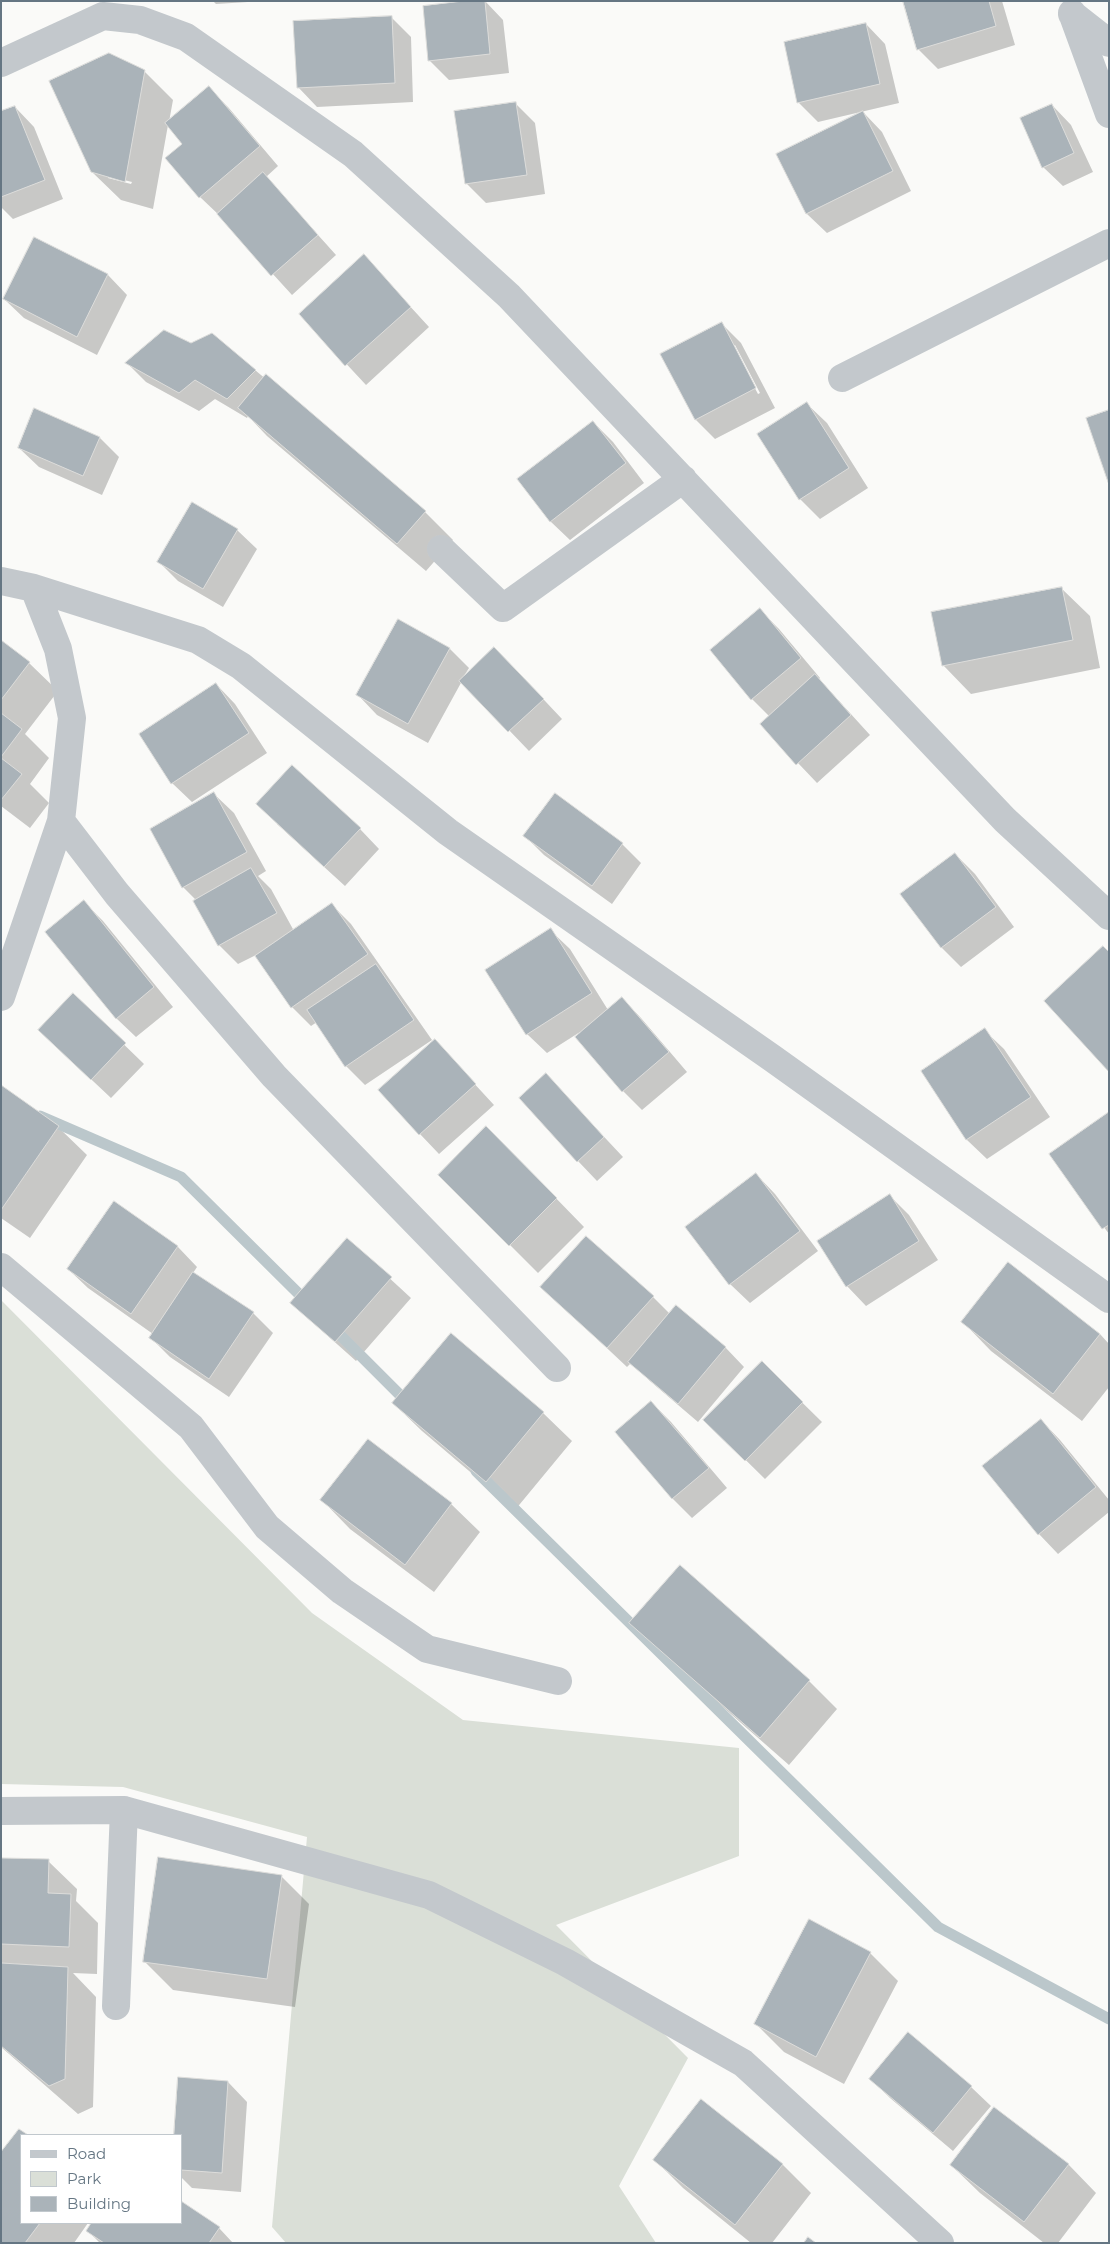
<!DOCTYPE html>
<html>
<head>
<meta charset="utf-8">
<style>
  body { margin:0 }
  #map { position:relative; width:1110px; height:2244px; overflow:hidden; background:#fafaf8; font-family:Montserrat,sans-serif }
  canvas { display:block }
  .frame { position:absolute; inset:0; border:2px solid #657683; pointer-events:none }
  .legend { position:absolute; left:20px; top:2134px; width:162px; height:90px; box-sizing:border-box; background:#fff; border:1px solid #c1c8cd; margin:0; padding:6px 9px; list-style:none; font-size:15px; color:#657683 }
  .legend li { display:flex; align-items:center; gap:10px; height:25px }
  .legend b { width:25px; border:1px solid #c1c8cd }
</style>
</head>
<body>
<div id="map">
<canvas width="1110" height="2244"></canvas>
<div class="frame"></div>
<ul class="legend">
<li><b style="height:6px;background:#c3c8cc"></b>Road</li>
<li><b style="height:14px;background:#dadfd7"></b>Park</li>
<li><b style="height:14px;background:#aab3b9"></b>Building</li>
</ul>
</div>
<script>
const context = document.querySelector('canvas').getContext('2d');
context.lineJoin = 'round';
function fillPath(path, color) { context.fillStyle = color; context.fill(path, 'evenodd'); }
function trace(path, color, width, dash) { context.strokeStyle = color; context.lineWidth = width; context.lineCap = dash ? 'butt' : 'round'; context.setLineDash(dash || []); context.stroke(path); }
fillPath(new Path2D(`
  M1 1300 312 1613 463 1720 739 1748V1856L556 1925 688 2058 619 2186 656 2243H286L272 2227 307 1837 123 1787 1 1784Z`), '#dadfd7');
fillPath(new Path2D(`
  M213 1H264L216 4Z
  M485 1 503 20 509 73 449 80 429 60Z
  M904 1H1002L1015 45 938 69 918 49Z
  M391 17 411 37 413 102 317 107 298 87Z
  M866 24 885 44 899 103 818 122 798 102Z
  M144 71 173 100 169 122 208 88 228 107 278 166 266 177 336 255 292 295 220 216 200 197 184 144 168 125 153 209 121 200 92 172ZM108 176 132 182 131 184 108 178Z
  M515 103 535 123 545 194 486 203 467 184Z
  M1052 105 1071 125 1093 172 1063 186 1043 167Z
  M15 107 34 127 63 199 13 219 1 207V113Z
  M863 112 882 132 911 191 827 233 807 214 777 154Z
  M35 239 108 275 127 295 97 355 24 318 4 299Z
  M364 256 429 327 366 385 300 314Z
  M722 324 741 343 775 408 715 439 696 420ZM732 345H735L760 393 758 394Z
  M127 363 255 370 425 512 453 540 426 571 267 436 248 416 247 418 215 399 199 411 146 382Z
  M807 404 827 423 868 488 820 519 800 499Z
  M593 422 613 442 644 483 570 540 550 521Z
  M100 438 119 457 102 495 39 467 19 448Z
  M237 530 257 549 223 607 178 581 159 562Z
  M1061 588 1090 616 1100 668 971 694 943 665Z
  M760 610 779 629 820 678 819 679 870 735 817 783 761 724 770 717 752 699 712 650Z
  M1 642 29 663 58 691 25 734 49 758 30 784 49 803 30 828 1 806Z
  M450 649 469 668 464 676 514 668 562 719 529 751 462 681 428 743 377 715 358 695Z
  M216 684 235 704 267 753 192 802 172 783Z
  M214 794 234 813 266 871 258 876 271 889 294 931 332 905 351 924 432 1040 365 1085 346 1066 317 1022 311 1026 292 1007 256 955 238 964 219 945 196 900 183 887Z
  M277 824 360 829 379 849 345 886Z
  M525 836 622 844 641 863 612 904 544 855Z
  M955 854 975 874 1014 927 961 967 942 948 902 894Z
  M84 902 103 921 173 1007 136 1037 116 1018Z
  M550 930 570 949 608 1010 622 998 641 1018 687 1072 642 1110 623 1091 580 1032 547 1053 527 1034Z
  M73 995 144 1064 111 1098 59 1049Z
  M984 1030 1004 1049 1050 1117 987 1159 967 1140 922 1072Z
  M435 1041 494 1105 439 1154 420 1134Z
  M546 1075 623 1157 597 1181 578 1161Z
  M1 1087 58 1127 87 1155 30 1238 1 1218Z
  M1109 1114V1234L1051 1155Z
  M515 1156 584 1227 538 1273 440 1175Z
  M756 1174 775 1194 818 1251 750 1303 730 1284Z
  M890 1196 909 1215 938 1260 866 1306 847 1286Z
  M114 1202 178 1247 197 1267 193 1273 253 1313 273 1333 229 1397 170 1357 151 1338 153 1334 88 1288 68 1269Z
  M347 1239 411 1298 356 1361 291 1303Z
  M542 1287 653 1297 670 1314 725 1347 744 1367 698 1422 650 1381 631 1363 627 1367Z
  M963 1322 1100 1334 1109 1344V1387L1082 1421 991 1351Z
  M451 1335 543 1413 572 1441 515 1510 422 1431 393 1403Z
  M762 1363 822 1422 765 1479 705 1420Z
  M651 1402 671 1422 727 1488 692 1518 673 1499 616 1433Z
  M1041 1420 1060 1440 1109 1500V1512L1058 1554 1039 1534Z
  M368 1440 451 1504 480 1532 434 1592 350 1529 322 1500Z
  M631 1623 809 1681 837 1709 789 1765 659 1651Z
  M1 1859 48 1861 77 1889 76 1901 98 1923 97 1974 73 1973 96 1997 93 2107 78 2114 1 2047Z
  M281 1876 309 1904 295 2007 173 1990 144 1961Z
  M870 1953 898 1981 844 2084 784 2052 756 2024Z
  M909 2034 971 2087 991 2106 953 2151 890 2098 871 2079Z
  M179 2079 228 2082 247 2102 241 2192 192 2188 181 2177V2135H175Z
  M702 2101 783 2165 811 2193 772 2243H751L683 2188 655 2160Z
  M19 2130 26 2135H21V2223H88L74 2243H1Z
  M1068 2164 1096 2193 1058 2243H1044L980 2193 951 2165Z
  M93 2223H181L219 2228 233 2243H100L87 2230Z`), '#0003');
trace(new Path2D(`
  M40 1116 181 1177 309 1304
  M331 1326 410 1405
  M476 1471 938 1927 1109 2019`), '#bbc7cb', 11);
const building = new Path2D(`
  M464 1H485L490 54 428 61 423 6Z
  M903 1H989L996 26 917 50Z
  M392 16 395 83 297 88 293 21Z
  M866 23 880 84 797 103 784 42Z
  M109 53 145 70 125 182 91 172 49 81Z
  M209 86 260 146 199 198 165 158 182 144 165 123Z
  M516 102 527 175 465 184 454 111Z
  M1052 104 1074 153 1042 168 1020 118Z
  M15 106 45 180 1 197V111Z
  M863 111 893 171 806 214 776 154Z
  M263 172 318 235 271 276 217 214Z
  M34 237 108 274 77 337 3 299Z
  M364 254 411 307 345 366 299 314Z
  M722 322 756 388 695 420 660 354Z
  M164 330 191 343 212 333 256 370 227 399 195 380 179 393 125 363Z
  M266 374 426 511 397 544 238 408Z
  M807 402 849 468 799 500 757 434Z
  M34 408 100 437 83 476 18 448Z
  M1109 410V485L1086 418Z
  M593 421 626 463 550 522 517 479Z
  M192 502 238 529 203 589 157 562Z
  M1062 587 1073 640 942 666 931 612Z
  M760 608 801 658 751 700 710 650Z
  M398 619 450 648 408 724 356 695Z
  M1 640 30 662 1 700Z
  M494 647 544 699 508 732 459 681Z
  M815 674 851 715 796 765 760 724Z
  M216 683 249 733 171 784 139 734Z
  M1 713 22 729 1 757Z
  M1 758 22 774 1 800Z
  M292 765 361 828 324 867 256 804Z
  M214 792 247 852 182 888 150 829Z
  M555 793 623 843 592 886 523 836Z
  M955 853 996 907 941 948 900 894Z
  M251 868 277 913 218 946 193 901Z
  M84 900 154 987 116 1019 45 932Z
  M332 903 368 954 291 1008 255 956Z
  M551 928 592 993 526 1035 485 970Z
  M1103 946 1109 952V1072L1044 1001Z
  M376 964 414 1020 345 1067 307 1010Z
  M73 993 126 1043 91 1080 38 1030Z
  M622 997 669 1052 622 1092 575 1037Z
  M985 1028 1031 1097 966 1140 921 1071Z
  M435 1039 476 1084 419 1135 378 1090Z
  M546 1073 604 1137 577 1162 519 1098Z
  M1 1085 59 1126 1 1210Z
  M1109 1112V1225L1102 1229 1049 1154Z
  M486 1126 557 1198 509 1246 438 1175Z
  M756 1173 800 1231 729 1285 685 1227Z
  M890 1194 919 1241 846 1287 817 1241Z
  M114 1201 178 1246 131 1314 67 1269Z
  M586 1236 654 1296 607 1348 540 1287Z
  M347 1238 392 1277 335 1342 290 1303Z
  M1008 1262 1100 1334 1053 1394 961 1322Z
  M193 1272 254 1312 209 1379 149 1338Z
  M676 1305 726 1347 678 1404 628 1362Z
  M451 1333 544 1412 486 1482 392 1403Z
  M762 1361 803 1402 745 1461 703 1420Z
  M651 1401 709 1468 672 1499 615 1432Z
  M1041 1419 1096 1487 1038 1535 982 1466Z
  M368 1439 452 1503 405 1565 320 1500Z
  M680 1565 810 1680 760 1738 629 1623Z
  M158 1857 282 1875 267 1979 143 1962Z
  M1 1858 49 1859 48 1893 71 1894 69 1947 1 1944Z
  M809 1919 871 1952 816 2057 754 2024Z
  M1 1963 68 1967 65 2079 49 2086 1 2046Z
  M908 2032 972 2086 933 2133 869 2079Z
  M178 2077 228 2081 222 2173 181 2170V2135H174Z
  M701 2099 783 2164 735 2225 653 2160Z
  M994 2107 1069 2164 1024 2222 950 2165Z
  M19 2129 28 2135H21V2223H40L25 2243H1V2152Z
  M181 2201 220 2227 209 2243H104L86 2231 91 2223H181Z
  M808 2237 816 2243H804Z`);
fillPath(building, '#aab3b9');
trace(building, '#dcdcda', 1);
trace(new Path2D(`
  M1072 13 1109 114
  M1072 14 1109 43
  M1 63 103 16 140 20 186 37 353 154 509 296 1005 820 1109 916
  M842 378 1109 243
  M441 549 503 608 683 479
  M1 581 34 588 198 640 241 666 448 832 772 1058 1109 1299
  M61 821 117 894 274 1076 557 1368
  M1 997 61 821 72 718 58 649 34 588
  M1 1267 191 1427 267 1527 342 1591 427 1649 558 1681
  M1 1811 124 1810 429 1895 565 1962 743 2063 940 2243
  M116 2006 124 1810`), '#c3c8cc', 28);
</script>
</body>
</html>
